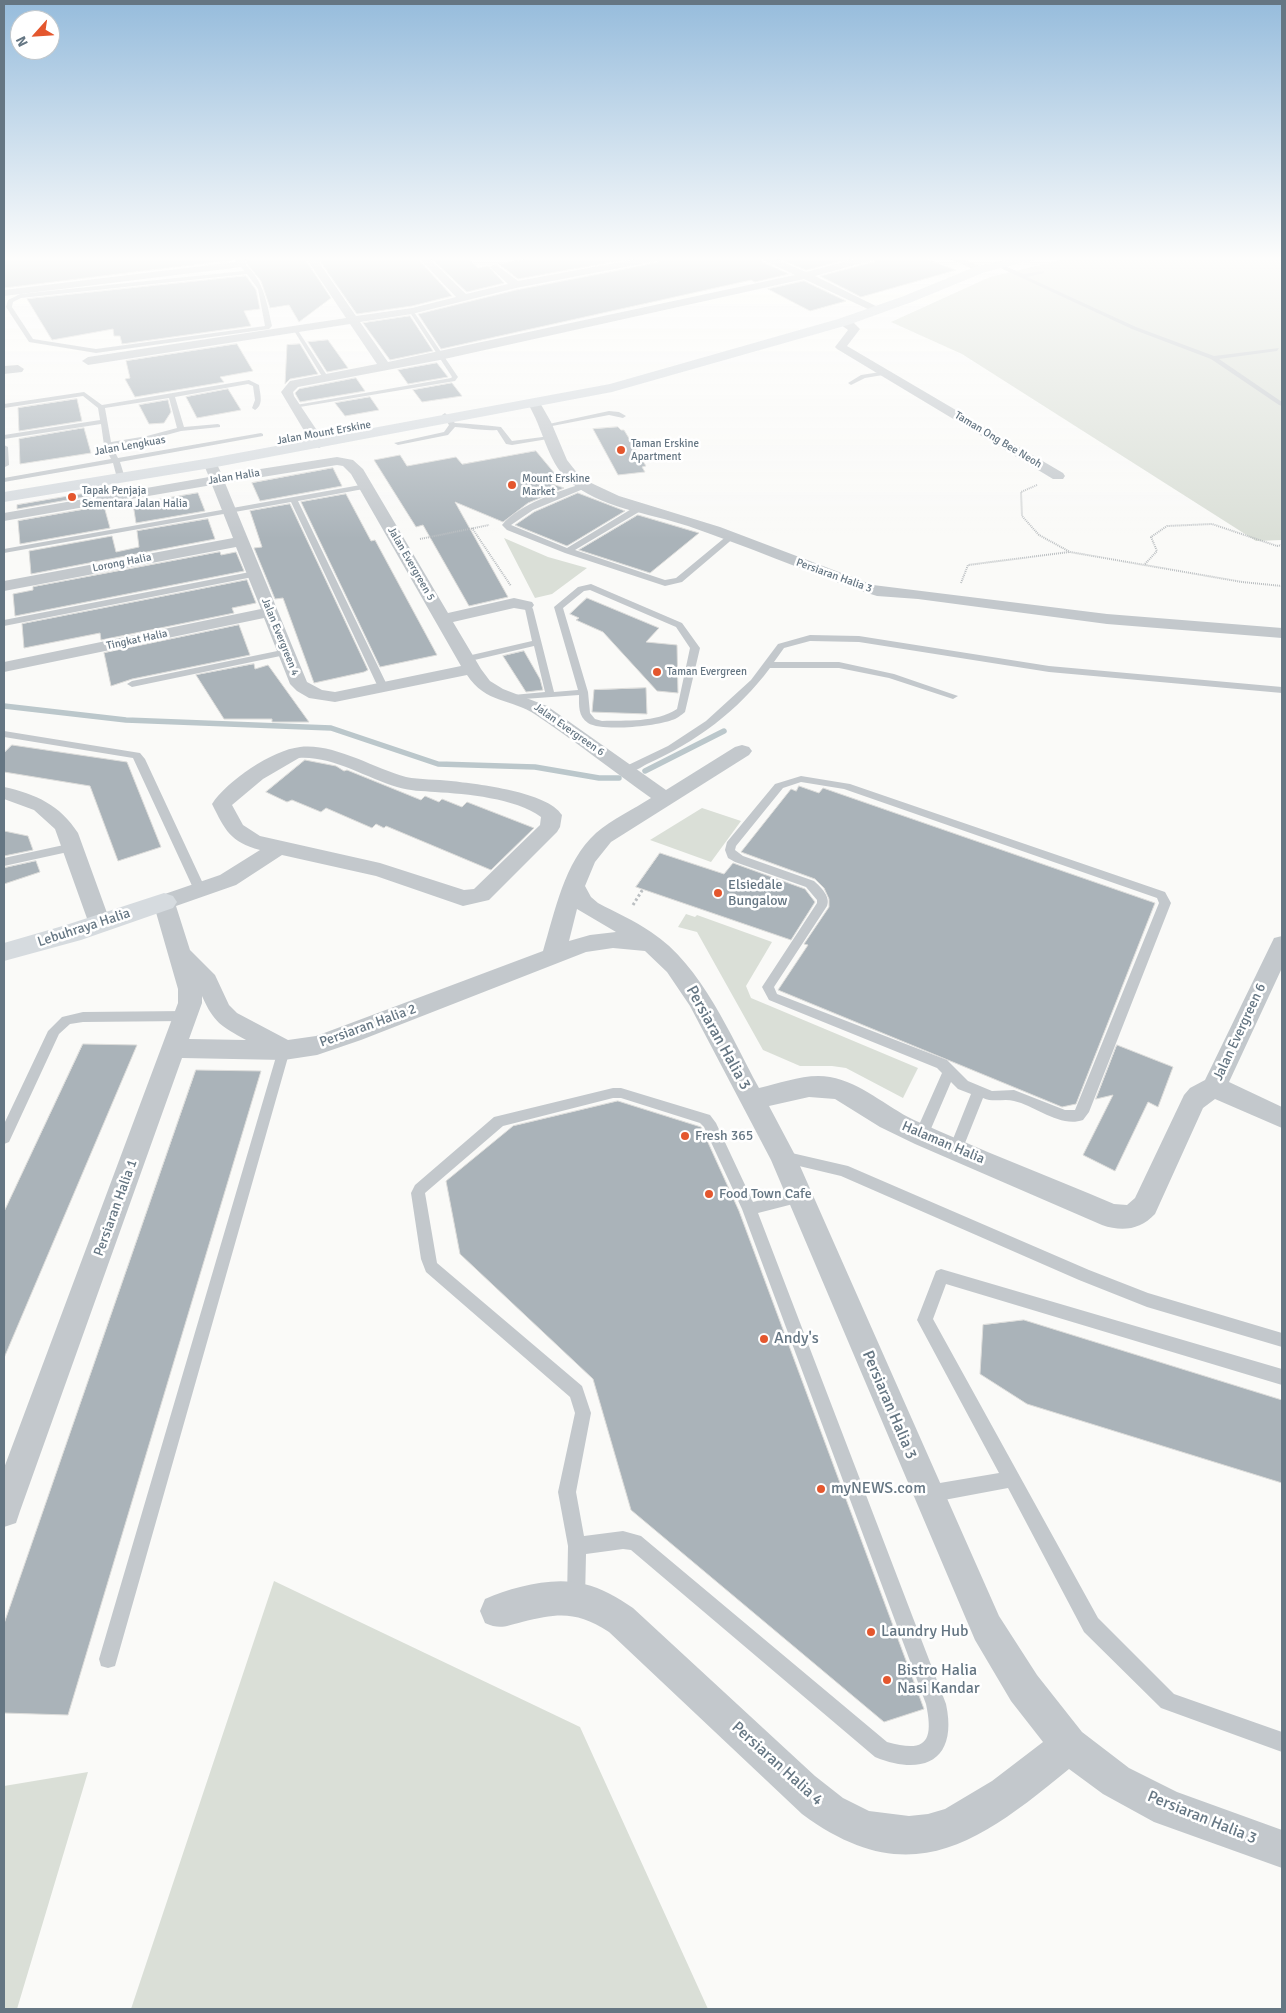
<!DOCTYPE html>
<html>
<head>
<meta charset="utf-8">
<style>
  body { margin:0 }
  #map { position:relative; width:1286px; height:2013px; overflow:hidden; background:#fafaf8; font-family:Signika,sans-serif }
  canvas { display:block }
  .frame { position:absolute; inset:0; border:5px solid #657683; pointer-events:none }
  .north { position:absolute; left:10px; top:10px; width:50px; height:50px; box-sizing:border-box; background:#fff; border:1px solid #c1c8cd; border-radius:50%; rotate:244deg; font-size:14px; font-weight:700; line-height:20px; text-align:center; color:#657683 }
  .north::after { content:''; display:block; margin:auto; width:18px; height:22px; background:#e4572e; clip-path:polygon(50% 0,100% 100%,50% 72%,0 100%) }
</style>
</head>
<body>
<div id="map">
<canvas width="1286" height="2013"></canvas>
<div class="frame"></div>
<div class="north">N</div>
</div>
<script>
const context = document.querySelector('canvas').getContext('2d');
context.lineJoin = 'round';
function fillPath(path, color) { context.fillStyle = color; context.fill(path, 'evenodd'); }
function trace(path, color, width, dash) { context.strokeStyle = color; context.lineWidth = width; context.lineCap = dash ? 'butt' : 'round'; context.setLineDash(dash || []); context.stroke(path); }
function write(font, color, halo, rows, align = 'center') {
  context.font = font + ' Signika,sans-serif'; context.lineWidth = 5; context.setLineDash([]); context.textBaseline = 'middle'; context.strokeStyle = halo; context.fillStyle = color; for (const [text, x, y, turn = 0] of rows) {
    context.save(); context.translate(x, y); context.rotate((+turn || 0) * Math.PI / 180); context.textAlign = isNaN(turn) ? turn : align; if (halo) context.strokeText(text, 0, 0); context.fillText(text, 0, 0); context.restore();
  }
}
fillPath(new Path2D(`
  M1069 258H1282V540L1256 541 962 354 891 322 990 277Z
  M504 538 548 557 587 568 552 594 535 598Z
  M702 808 741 821 711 862 650 840Z
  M686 914 695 917 697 915 772 942 746 986 751 998 918 1068 903 1098 846 1068 832 1066H800L763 1050 697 932 678 927Z
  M274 1581 580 1727 708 2009H131Z
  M88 1772 17 2009H4V1786Z`), '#dadfd7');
trace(new Path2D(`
  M4 706 126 720 331 728 438 764 535 767 599 778H619
  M645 771 724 731`), '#bbc7cb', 5.5);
const building = new Path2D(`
  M47 258H232L233 260 4 288V260Z
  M246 258H304L331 298 299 322 289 305 270 308 261 281 248 265Z
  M318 258H417L452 296 412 306 357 314Z
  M431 258H467L478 268 488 266 504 283 467 292Z
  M538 258H634L518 279 499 264Z
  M663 258H760L762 262 789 274 755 282 751 280 441 349 418 314 516 290 656 263Z
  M778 258H853L806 270Z
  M876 258H922L956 270 861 297 820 276 874 262Z
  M246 276 256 290 260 309 244 311 251 326 122 344 120 336H114L113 329 52 340 27 299Z
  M804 281 846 301 810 311 768 289Z
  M410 316 433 351 390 360 363 323Z
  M328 340 348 368 327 372 308 342Z
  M237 344 253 371 220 377 224 382 135 397 125 379 130 378 126 361Z
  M300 344 318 374 290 379 285 384 287 345Z
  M437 363 448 377 408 384 398 370Z
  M356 378 365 391 300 402 296 395 295 393 299 389Z
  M452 383 462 396 422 402 413 390Z
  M228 389 241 410 197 418 186 397Z
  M370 397 379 410 345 416 335 403Z
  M77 399 82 421 19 431 18 408Z
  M168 400 171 412 164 423 149 424 139 405Z
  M618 427 621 430H624L646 466 642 467 645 472 618 475 593 429Z
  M84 428 91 453 20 464 19 439Z
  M536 451 561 481 550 483 564 488 528 503 503 522 455 502 508 597 469 606 423 525 416 527 374 460 400 455 407 466 456 457 462 464Z
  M333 468 342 486 260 501 252 483Z
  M92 492H101V494L17 509V505Z
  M198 493 205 511 136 523 133 504Z
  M578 493 625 511 567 546 515 525 534 512Z
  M346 494 371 541 375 540 437 655 380 667 301 502Z
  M290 504 368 670 364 672 314 683 283 598 275 599 254 548 262 547 250 511Z
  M104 506 110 528 20 544 18 521Z
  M638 515 699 533 650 573 579 550Z
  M208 519 215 539 31 574 29 551 112 536 116 552 139 547 137 531Z
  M220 552 221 555 236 552 244 571 15 616 13 594 33 590V587Z
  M247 580 256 603 232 608 234 613 101 640 100 633 24 648 22 624Z
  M587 598 659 628 646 642 677 645 678 693 657 691 603 632 576 620 579 618 570 614Z
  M239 625 250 655 132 679 111 686 104 653Z
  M524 651 540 679 543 690 526 692 503 656Z
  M254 664 255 669 268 665 309 722H272V719H224L196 675Z
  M646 688 647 714 592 712 594 690Z
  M12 745 127 762 161 847 118 861 90 786 4 772V753Z
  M305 760 336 766 344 771 347 770 421 800 425 796 439 802 442 799 462 807 467 802 534 828 491 870 386 826 384 828 376 824 372 828 326 808 321 812 292 800 287 802 266 792Z
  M799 786 819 793 823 788 1155 903 1076 1104 1062 1107 778 990 808 945 804 944 829 907V899L824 888 815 879 741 852 791 789 796 791Z
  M4 831 28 836 33 850 4 856Z
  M660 853 724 874 733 863 805 889 815 902 791 940 636 887Z
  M36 861 40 872 4 884V868Z
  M83 1044 137 1045 4 1358V1212Z
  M1117 1045 1173 1067 1158 1107 1148 1102 1115 1171 1083 1155 1113 1095 1096 1099Z
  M196 1070 261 1071 68 1715 4 1713V1624Z
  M618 1101 701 1127 739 1211 924 1709 884 1722 631 1510 593 1379 460 1254 446 1181 513 1126Z
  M1024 1320 1282 1400V1483L1027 1404 980 1374 983 1325Z`);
fillPath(building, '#aab3b9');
trace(building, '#dcdcda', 1);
trace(new Path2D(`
  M1037 485 1021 492 1022 516 1039 535 1070 552 1242 582 1282 586
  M472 528 511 586
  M420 539 489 525
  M1145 564 1157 551 1151 537 1167 526 1212 524 1277 546 1282 545
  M961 583 968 565 1069 552`), '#bbbfc2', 2, [1, 1]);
trace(new Path2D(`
  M633 905 643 889`), '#bbbfc2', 3, [2.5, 2.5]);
fillPath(new Path2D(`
  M242 262C262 276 267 301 272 326L269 329 96 353 29 342 6 307 8 300 20 294 244 271 239 264ZM247 274 258 289 265 326 96 349 33 339 12 307 13 302 21 298Z
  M996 262 1023 274 1044 271V273L1027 277 1136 327 1214 356 1279 348 1277 351 1219 359 1282 402V406L1279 405 1211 359 1132 329 994 265Z
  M412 309 458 377 455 381 294 408V406L296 405 451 378 452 377 409 311Z
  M293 329H297L328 377 327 378H323Z
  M887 371 889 372V374L865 378 851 385 848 383 861 375Z
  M249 380 259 385C260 394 264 405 255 410L252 408 255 400 253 386 248 384 175 397 184 427 218 424 220 425V427L181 431 148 440 112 446 118 458 261 433 263 434V436L120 462 125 478 121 480 117 478 113 463 4 482V478L111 459 104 445 101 424 4 439V435L100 420 98 408 83 396 4 408V404L84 392 102 405ZM169 398 177 428 147 436 111 442 105 408Z
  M609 411 619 412 626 416 623 418 609 415 547 427 544 425Z
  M445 413 455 423C471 424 486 425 501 427L512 441 550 436 554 438 512 445 506 444 497 430C483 431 469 428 455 427L448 435 398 445 394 443 444 432 449 425 442 415Z
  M4 445 8 447 9 465 5 467Z
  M585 483H588V487L533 510 511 525 567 548 638 505H644V509L575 550 665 580 676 578 728 535 735 537 682 582 665 586 565 553 507 530 502 525C518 505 561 490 585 483Z
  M366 484H369V488L298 501 388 687 383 690 378 687 291 502 4 553V549Z
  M255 571 259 574 258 576 4 626V620Z
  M591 584 682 623 700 648 685 712C681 715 677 719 672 720 657 726 602 732 588 723 578 716 579 706 579 695L510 700V696L513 695 545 692 534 646 466 662 461 659 463 657 532 641 525 609 522 605 529 603 533 609 554 692 578 690 554 607 578 587ZM590 590 676 627 690 648 677 709C655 723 627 720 602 721L595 719 590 713 588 692 563 608 584 591Z
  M810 635 859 636 1049 666 1282 687V693L1049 672 859 642 810 641 784 648 774 662H839L894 674 958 696 953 699 889 678 839 668H770C738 711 696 742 647 764 640 768 631 774 622 772V768L668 746 706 721 751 680 778 644Z
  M287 649 292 652 290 654 132 687 127 684 132 681Z
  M4 731 140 753 145 759 206 890 204 893H196L194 890 133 758 4 737Z
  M801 776 850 784 1165 892 1171 903 1089 1112 1083 1120C1060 1128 1036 1106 1014 1101 1004 1098 994 1103 983 1098L961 1153 956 1155 951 1153 949 1149 971 1094 958 1089 951 1082 927 1138 922 1140 917 1138 915 1134 942 1073 937 1068 769 1000 762 987 817 903V900L806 887 735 862 728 858 725 850 727 842 775 784ZM801 782 844 789 1157 898 1159 903 1075 1110H1065L1014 1090 992 1091 968 1081 947 1060 777 994 774 987 827 906C831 897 821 887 814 881L743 856 735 850 736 846 783 788Z
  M73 843 78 847 77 850 4 866V858Z
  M186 1011 190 1013 192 1016 190 1019 186 1021 83 1022 70 1024 59 1034 9 1142 4 1144V1124L48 1031 62 1017 83 1012Z
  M284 1045 289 1046 290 1050 117 1659 115 1666 108 1668 101 1666 99 1659 278 1050 279 1046Z
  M613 1088H621L710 1115 716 1123 753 1202 801 1190 806 1192 808 1196 806 1200 801 1202 758 1213 946 1704C958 1760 924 1777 875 1757L631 1550 623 1549 586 1554 585 1599 582 1605 576 1608 570 1605 567 1599 568 1546 558 1492 575 1413 570 1397 426 1272 421 1259 411 1193 415 1185 494 1117ZM613 1098H621L700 1123 704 1127 742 1209 926 1704C934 1742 926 1753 887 1742L641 1536 623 1531 584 1536 576 1492 591 1413 582 1386 437 1263 425 1193 503 1126Z
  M783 1151 848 1166 1089 1270 1148 1293 1282 1333V1347L1147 1307 1079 1280 841 1176 778 1161 776 1157 778 1153Z
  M941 1269 1282 1369V1385L946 1284 933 1319 1098 1618 1174 1694 1282 1732V1752L1161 1708 1084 1632 1008 1488 928 1503 922 1500 919 1494 922 1488 928 1485 999 1473 917 1320 936 1271Z`), '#c3c8cc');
fillPath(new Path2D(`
  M234 258H244L247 264 242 267 4 296V290L236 262Z
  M306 258H316L356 316 412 308 456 297 419 258H429L466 294 508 284 490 267 495 264 518 281 642 258H661L656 261 516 288 412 314 360 322 388 362 795 275 763 260 762 258H774L806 272 859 258H874L873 260 815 276 884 310 882 312H874L804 279 440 360 298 387 293 392 294 396 326 444 319 448 312 444 281 392 290 381 377 364 350 324 88 365 82 361 88 357 346 318Z
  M948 258H961L986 269 981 272 977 271Z
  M843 319 853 322 860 329 847 346 1063 473 1065 476 1063 479H1053L837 349 835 347 848 330 837 322Z
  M18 365 24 369 22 372 4 374V366Z
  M534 400 539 401 551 422 567 460 578 474 589 482 619 496 720 527 873 585 1107 614 1282 628V638L1107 624 918 599 877 596 861 591C803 570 746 546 688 526 649 513 599 508 568 480 547 461 543 428 528 404Z
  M337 457 353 460 363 469 448 613 514 598 532 602 534 605 532 608 526 610 514 608 453 622 481 669 490 681 503 689 547 706 666 790 735 747 742 745 749 747 752 751 749 755 611 842 595 862 585 886 591 897 598 903C615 912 635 921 651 932 702 965 731 1037 759 1088 782 1083 806 1073 830 1077 862 1083 885 1106 914 1120 980 1150 1048 1176 1114 1204L1127 1205 1135 1198 1184 1095 1190 1088 1205 1080 1274 938 1282 936V968L1229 1082 1282 1107V1128L1215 1099 1203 1108 1155 1214C1140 1230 1122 1232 1102 1225L915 1144 880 1127 835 1099 809 1097 769 1106 796 1157 999 1616 1037 1675 1082 1732 1129 1768 1177 1792 1282 1830V1868L1154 1822 1103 1794 1069 1769C979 1843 910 1894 802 1814L609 1632C576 1611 559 1613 522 1622 506 1626 500 1630 485 1623L480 1611 485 1599C513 1587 553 1576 584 1584 602 1588 618 1598 633 1608L815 1776 843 1798 869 1811 909 1816 928 1814 945 1809 992 1781 1043 1742 1011 1701 975 1640 771 1160 690 1006 667 972 645 951 613 948 586 952 361 1040 317 1055 284 1060 182 1058 20 1511 16 1523 4 1527V1468L178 1003V989L153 902 156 897 220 875 260 850C230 842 225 830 212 804 227 781 272 750 300 747 334 743 373 768 406 777 420 780 437 779 451 781 478 784 548 792 562 815L560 827 557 832 489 900 463 906 376 876 282 855 236 885 176 906 190 950 215 975 229 1005 237 1013 288 1040 316 1036 343 1026 543 951C555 912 564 862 596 833 612 819 634 809 651 798 613 771 575 741 536 715 511 698 486 704 467 675L335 702 309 698 297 691 290 684 264 618 4 672V662L261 609 236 547 4 591V581L233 538 212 485 4 521V513L209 477 204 465 211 461 216 462 222 475ZM337 465 343 466 351 474 461 666 335 692 322 690 307 682 225 483ZM299 758C333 756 366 778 397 787 409 791 423 791 435 792 467 794 515 798 541 817L540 825 474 889 464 890 380 863 260 836 243 825 232 805 263 779ZM577 909 616 932 590 935 569 941ZM202 996C214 1023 221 1026 246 1040L189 1039 202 1003Z
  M4 787C36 794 60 805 78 833L111 924 108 930 100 932 92 930 89 924 55 829 34 810 4 799Z`), '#c3c8cc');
fillPath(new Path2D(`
  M1016 258H1036L1034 260 985 272 912 302 848 325 612 392 211 468 4 502V492L211 458 610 384 838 319 904 296 977 266Z
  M164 893 173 896 177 902 173 908 81 940 4 961V943L66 925Z`), '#d6dbdf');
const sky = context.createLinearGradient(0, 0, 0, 539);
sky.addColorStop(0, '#96bcdc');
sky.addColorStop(0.48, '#fdfdfc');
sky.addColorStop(1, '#fdfdfc00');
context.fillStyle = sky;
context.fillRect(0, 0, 1286, 539);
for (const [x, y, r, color] of [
  [621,450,5,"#e4572e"],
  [512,485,5,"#e4572e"],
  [72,497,5,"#e4572e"],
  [657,672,5,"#e4572e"],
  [718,893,5,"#e4572e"],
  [685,1136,5,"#e4572e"],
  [709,1194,5,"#e4572e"],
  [764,1339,5,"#e4572e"],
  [821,1489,5,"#e4572e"],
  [871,1632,5,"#e4572e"],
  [887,1680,5,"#e4572e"]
]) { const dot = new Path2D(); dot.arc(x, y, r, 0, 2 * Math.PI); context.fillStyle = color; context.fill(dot); trace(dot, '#fff', 2); }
write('11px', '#657683', '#fff', [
  ["Jalan Mount Erskine",324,433,-10],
  ["Taman Ong Bee Neoh",998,440,31],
  ["Jalan Lengkuas",130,446,-10],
  ["Jalan Halia",234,477,-9],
  ["Lorong Halia",122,563,-11],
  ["Jalan Evergreen 5",411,564,60],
  ["Persiaran Halia 3",834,576,20],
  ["Jalan Evergreen 4",280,637,68],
  ["Tingkat Halia",137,640,-12],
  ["Jalan Evergreen 6",569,730,35]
]);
write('11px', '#657683', '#fff', [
  ["Taman Erskine",631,444],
  ["Apartment",631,457],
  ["Mount Erskine",522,479],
  ["Market",522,492],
  ["Tapak Penjaja",82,491],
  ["Sementara Jalan Halia",82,504],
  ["Taman Evergreen",667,672]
], 'left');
write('14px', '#657683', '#fff', [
  ["Elsiedale",728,885],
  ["Bungalow",728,901],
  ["Fresh 365",695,1136],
  ["Food Town Cafe",719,1194]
], 'left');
write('14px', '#657683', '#fff', [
  ["Lebuhraya Halia",84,928,-18],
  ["Persiaran Halia 2",368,1026,-20],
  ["Jalan Evergreen 6",1240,1032,-65],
  ["Halaman Halia",943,1143,23],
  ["Persiaran Halia 1",116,1208,-70]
]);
write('16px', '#657683', '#fff', [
  ["Persiaran Halia 3",718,1038,61],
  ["Persiaran Halia 3",889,1405,67],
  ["Persiaran Halia 4",777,1764,42],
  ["Persiaran Halia 3",1202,1818,22]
]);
write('16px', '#657683', '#fff', [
  ["Andy's",774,1339],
  ["myNEWS.com",831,1489],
  ["Laundry Hub",881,1632],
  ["Bistro Halia",897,1671],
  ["Nasi Kandar",897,1689]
], 'left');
</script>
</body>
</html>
